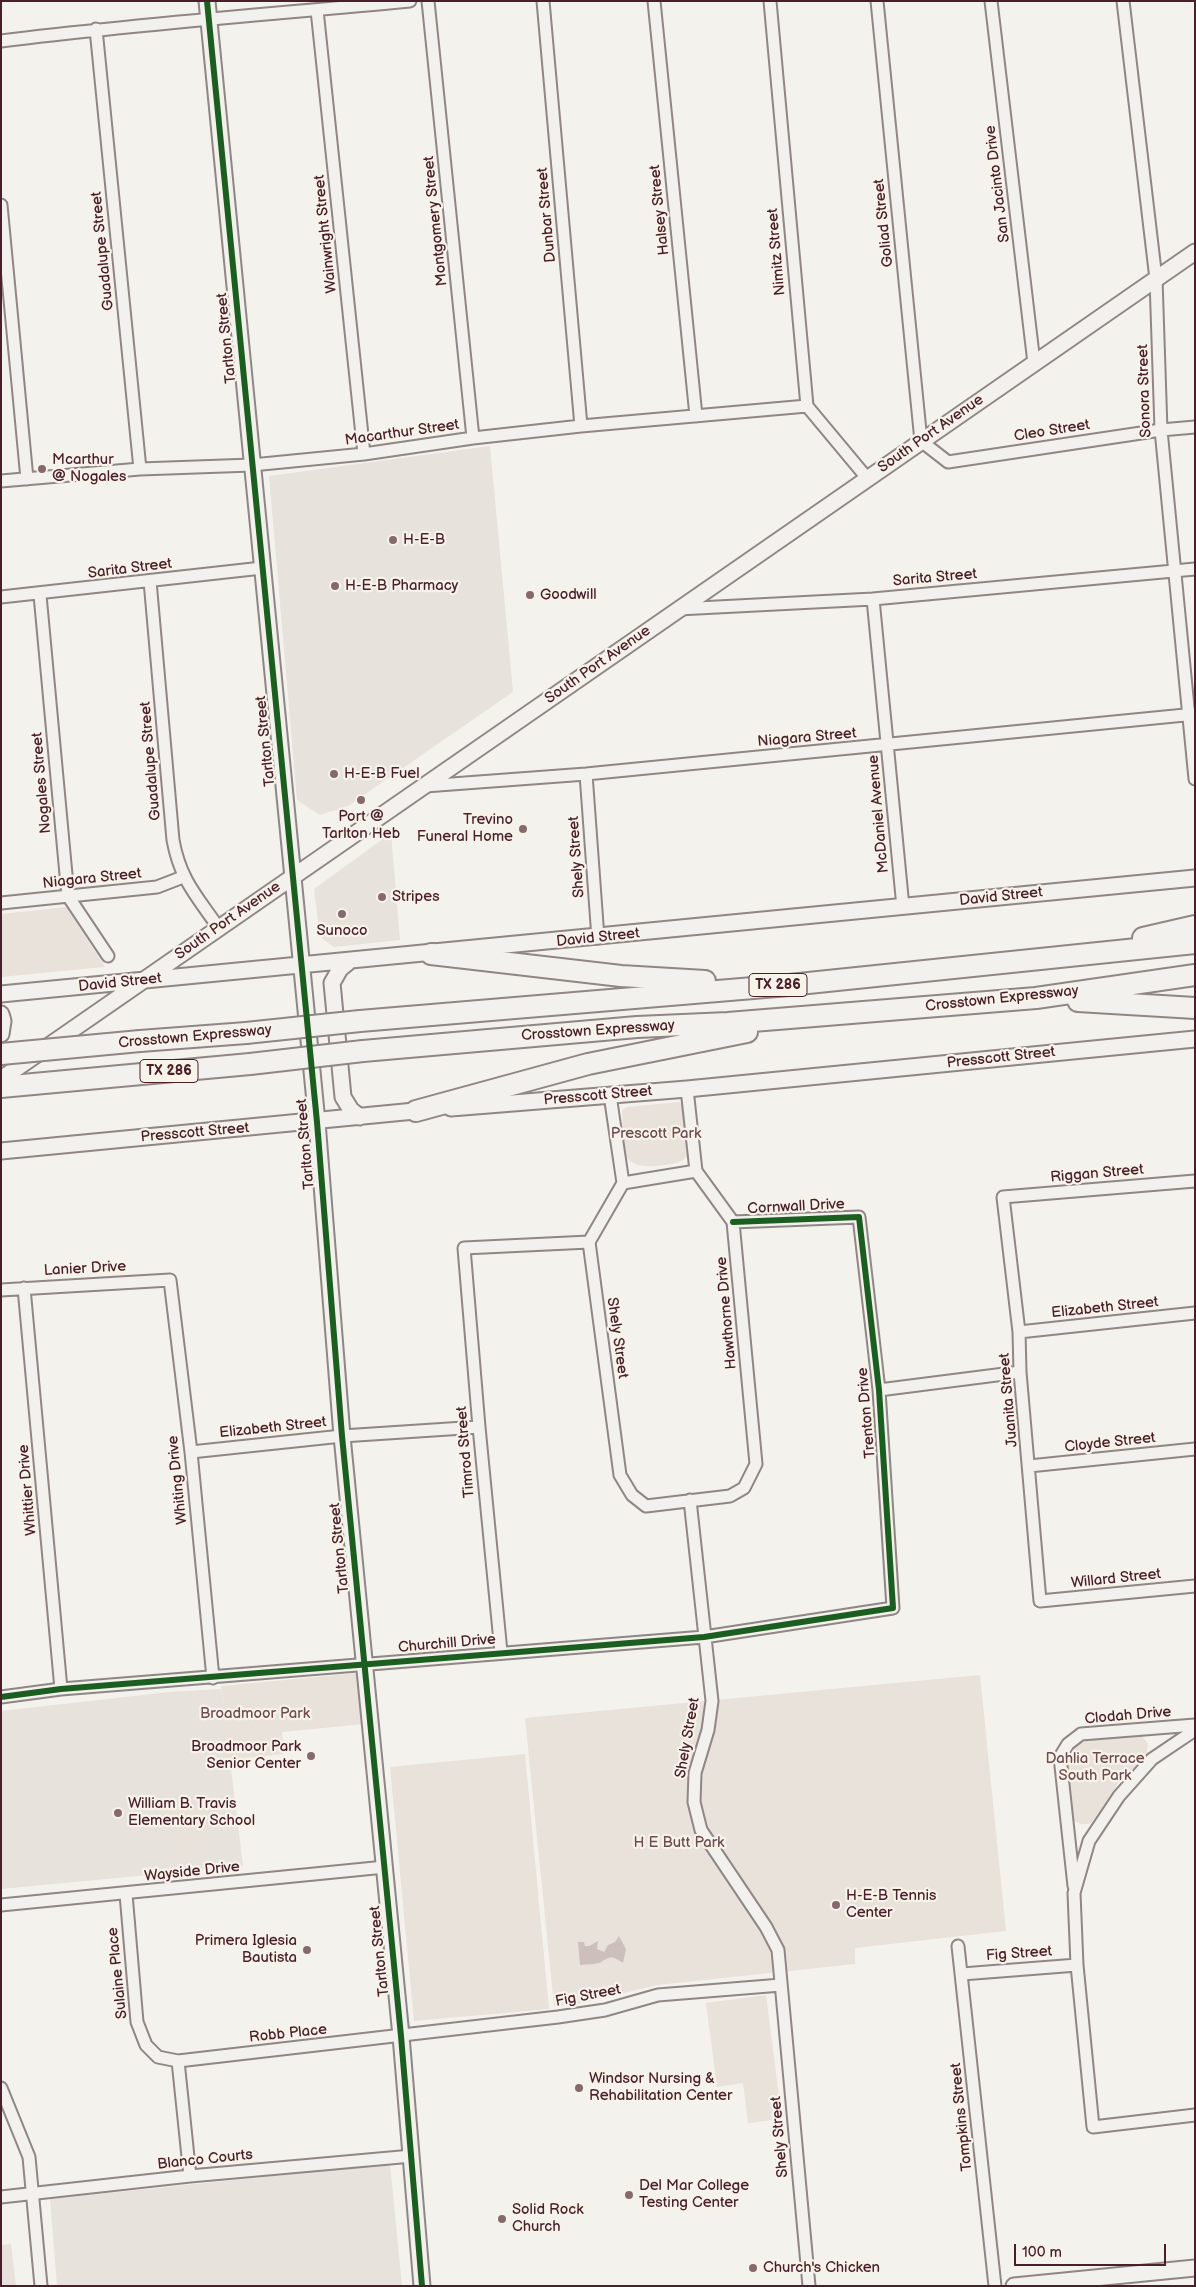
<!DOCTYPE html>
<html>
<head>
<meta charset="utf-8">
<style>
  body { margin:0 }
  #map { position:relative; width:1196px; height:2287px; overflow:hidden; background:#f4f2ec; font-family:"Balsamiq Sans",sans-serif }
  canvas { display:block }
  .frame { position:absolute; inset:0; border:2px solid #4a1f2b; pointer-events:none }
  .scale { position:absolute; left:1014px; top:2244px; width:152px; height:22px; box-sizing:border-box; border:2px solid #4a1f2b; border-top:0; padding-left:6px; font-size:15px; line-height:18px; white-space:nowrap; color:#4a1f2b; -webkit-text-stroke:4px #f7f3e8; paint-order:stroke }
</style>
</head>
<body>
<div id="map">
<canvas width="1196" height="2287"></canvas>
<div class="frame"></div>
<div class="scale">100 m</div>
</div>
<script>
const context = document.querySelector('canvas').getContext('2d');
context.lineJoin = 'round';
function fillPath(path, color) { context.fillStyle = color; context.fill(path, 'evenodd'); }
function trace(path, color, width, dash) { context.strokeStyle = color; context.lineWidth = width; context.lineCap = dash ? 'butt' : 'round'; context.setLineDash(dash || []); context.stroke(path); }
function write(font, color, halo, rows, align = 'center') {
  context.font = font + ' "Balsamiq Sans",sans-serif'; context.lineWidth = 4.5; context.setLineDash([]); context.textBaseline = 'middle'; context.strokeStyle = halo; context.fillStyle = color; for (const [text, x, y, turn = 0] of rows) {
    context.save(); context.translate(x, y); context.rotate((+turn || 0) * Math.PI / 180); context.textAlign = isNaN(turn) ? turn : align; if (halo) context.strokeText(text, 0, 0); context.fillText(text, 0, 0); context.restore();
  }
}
fillPath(new Path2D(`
  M490 446 513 692 348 806 320 815 297 800 269 476Z
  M391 833 400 940 334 947 320 937 314 889Z
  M221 1689 243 1866 1 1889V1711L169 1692Z
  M390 2164 402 2286H57L50 2199Z
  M11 2244 16 2286H1V2245Z`), '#e7e2db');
fillPath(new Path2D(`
  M66 907 105 967 1 977V914Z
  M679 1102 685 1105 690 1151C687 1156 685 1160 679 1162 666 1166 632 1171 626 1156 622 1145 623 1122 622 1110L627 1107Z
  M359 1673 365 1724 282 1732 284 1754 229 1760 221 1686Z
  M980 1675 1006 1931 855 1948V1964L658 1985 573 2005 554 2006 525 1718Z
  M1135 1734 1143 1737 1148 1744 1146 1755 1120 1781 1091 1823C1085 1825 1078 1825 1073 1819 1067 1812 1064 1768 1067 1758 1068 1754 1071 1748 1075 1745 1090 1734 1117 1736 1135 1734Z
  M525 1754 549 2009 414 2021 390 1767Z
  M200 1797 208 1851 175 1856 168 1802Z
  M766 1995 782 2119 748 2123 743 2083 717 2087 706 2003Z`), '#e8e2da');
fillPath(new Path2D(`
  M619 1936 626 1949 623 1963C611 1956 612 1956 601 1962 596 1965 586 1964 580 1965L578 1942H584L585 1946H589L598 1941 597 1949 604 1952 608 1945 615 1942Z`), '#cdc0bc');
const street = new Path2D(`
  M428 1 473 438
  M543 1 581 426
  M654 1 696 416
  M770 1 807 406 867 478
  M877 1 921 441 948 462 1161 430 1195 427
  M991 1 1034 363
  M1123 1 1156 279 1161 430 1195 779
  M317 10 364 454
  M96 29 140 469
  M1 41C137 24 274 14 410 1
  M1 205 27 479
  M1 481 140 469 252 465 364 454 473 438 581 426 807 406
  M150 581 173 840C180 879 196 895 218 927
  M40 595 68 896 108 956
  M1 597 262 568
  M873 599 903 907
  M678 609 873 599 1195 569
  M586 774 598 938
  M425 786 586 774 1195 714
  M1 903 157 887 183 877
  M610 1095 623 1183 589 1242 620 1475 632 1495 646 1506 730 1496 744 1488 756 1464 733 1222 696 1171 687 1089
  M1195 1181 1003 1197 1019 1332 1020 1372 1040 1601 1195 1586
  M623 1183 696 1171
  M24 1288 61 1689
  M1 1290 170 1280 191 1452 213 1678
  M1019 1332 1195 1313
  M879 1390 1020 1372
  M191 1452 342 1436 479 1427
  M1029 1466 1195 1449
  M690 1500 712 1701 708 1730 695 1773 694 1802 701 1830 766 1927 778 1950 809 2286
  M501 1652 479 1427 464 1248 589 1242
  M1 1697 61 1689 704 1637 893 1608 879 1390 859 1217 733 1222
  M1195 1730 1152 1759 1119 1796 1089 1841 1074 1893 1077 1965 1093 2127 1195 2115
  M1074 1886 1060 1757 1068 1744 1081 1734 1195 1725
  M126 1894 137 2022 146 2045 158 2057 178 2061 190 2176
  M1 1905 385 1867
  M958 1946 995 2286
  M962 1974 1077 1965
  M178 2061 558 2017 605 2010 658 1995 781 1985
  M1 2088 29 2157 41 2286
  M1 2197 190 2176 412 2156`);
const secondary = new Path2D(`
  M207 1 317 1122 342 1436 401 2036 422 2286
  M351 960 340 969 332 983 343 1097 351 1110 360 1117
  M1 994C399 956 797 918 1195 878
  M1 1014 3 1021 1 1034
  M1 1079 1195 252
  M451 1108 687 1089 1195 1039
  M1 1151 425 1110
  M1014 2286 1195 2268`);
const highway = new Path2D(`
  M1143 938 1195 926
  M431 954 621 976 705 981
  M1078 1001 1195 1008
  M360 1021 789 985 1195 943
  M140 1041 246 1033
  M363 1051 637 1027 728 1023 1036 998 1195 975
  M1 1087 250 1064
  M416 1111 588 1064 747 1032`);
trace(street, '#8f8685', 15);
trace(secondary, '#8f8685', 19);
trace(highway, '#8f8685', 24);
trace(street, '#f2f1ed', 11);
trace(secondary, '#f2f1ed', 15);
trace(highway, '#f2f1ed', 20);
const highwayBridge = new Path2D(`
  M246 1033 360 1021
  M1 1054 140 1041
  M250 1064 363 1051`);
trace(highwayBridge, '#8f8685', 24, []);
trace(highwayBridge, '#f2f1ed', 20);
trace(new Path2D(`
  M207 1 317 1122 342 1436 401 2036 422 2286
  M1 1697 61 1689 704 1637 893 1608 879 1390 859 1217 733 1222`), '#1b5e20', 6);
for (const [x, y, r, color] of [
  [42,469,5,"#86696f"],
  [393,540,5,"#86696f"],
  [335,586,5,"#86696f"],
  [530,595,5,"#86696f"],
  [334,774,5,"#86696f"],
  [361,800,5,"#86696f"],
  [523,829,5,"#86696f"],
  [382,897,5,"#86696f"],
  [342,914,5,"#86696f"],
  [311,1756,5,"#86696f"],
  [118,1813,5,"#86696f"],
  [836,1905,5,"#86696f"],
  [307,1950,5,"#86696f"],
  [579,2088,5,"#86696f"],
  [629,2195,5,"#86696f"],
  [502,2219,5,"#86696f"],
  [753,2268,5,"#86696f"]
]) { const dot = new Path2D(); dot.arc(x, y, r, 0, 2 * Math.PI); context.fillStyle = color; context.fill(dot); trace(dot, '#f7f3e8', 2); }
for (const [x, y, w] of [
  [778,985,58],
  [169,1071,58]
]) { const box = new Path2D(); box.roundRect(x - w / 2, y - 11.5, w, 23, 4); context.fillStyle = '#f7f3e8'; context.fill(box); trace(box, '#4a1f2b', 1); }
write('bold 14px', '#4a1f2b', null, [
  ["TX 286",778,985],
  ["TX 286",169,1071]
]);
write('15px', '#4a1f2b', '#f7f3e8', [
  ["San Jacinto Drive",998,184,-97],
  ["Halsey Street",660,210,-96],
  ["Dunbar Street",547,215,-95],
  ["Montgomery Street",436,221,-96],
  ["Goliad Street",884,223,-96],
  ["Wainwright Street",326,234,-96],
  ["Guadalupe Street",103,251,-96],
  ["Nimitz Street",777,252,-95],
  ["Tarlton Street",227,338,-96],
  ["Sonora Street",1145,391,-92],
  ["Cleo Street",1052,431,-9],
  ["Macarthur Street",402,433,-8],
  ["South Port Avenue",931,434,-35],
  ["Sarita Street",130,569,-7],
  ["Sarita Street",935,578,-5],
  ["South Port Avenue",598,665,-35],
  ["Niagara Street",807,738,-5],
  ["Tarlton Street",266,741,-96],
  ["Guadalupe Street",151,761,-95],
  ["Nogales Street",42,783,-95],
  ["McDaniel Avenue",879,814,-95],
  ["Shely Street",577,857,-94],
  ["Niagara Street",92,879,-6],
  ["David Street",1001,897,-6],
  ["South Port Avenue",228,921,-35],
  ["David Street",598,938,-6],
  ["David Street",120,983,-6],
  ["Crosstown Expressway",1002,999,-6],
  ["Crosstown Expressway",598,1031,-4],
  ["Crosstown Expressway",195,1037,-5],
  ["Presscott Street",1001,1058,-6],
  ["Presscott Street",598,1096,-5],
  ["Presscott Street",195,1133,-5],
  ["Tarlton Street",306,1144,-95],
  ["Riggan Street",1097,1174,-5],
  ["Cornwall Drive",796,1207,-3],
  ["Lanier Drive",85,1269,-3],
  ["Elizabeth Street",1105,1308,-6],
  ["Hawthorne Drive",727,1313,-95],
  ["Shely Street",617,1338,82],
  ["Juanita Street",1009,1400,-95],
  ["Trenton Drive",867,1413,-95],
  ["Elizabeth Street",273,1428,-6],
  ["Cloyde Street",1110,1443,-6],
  ["Timrod Street",466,1452,-95],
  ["Whiting Drive",178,1480,-96],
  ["Whittier Drive",28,1490,-95],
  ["Tarlton Street",340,1548,-96],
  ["Willard Street",1116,1579,-6],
  ["Churchill Drive",447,1644,-5],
  ["Clodah Drive",1128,1716,-5],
  ["Shely Street",688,1738,-80],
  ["Wayside Drive",192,1872,-6],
  ["Tarlton Street",380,1951,-96],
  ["Fig Street",1019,1954,-4],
  ["Sulaine Place",118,1973,-96],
  ["Fig Street",588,1996,-11],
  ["Robb Place",288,2034,-6],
  ["Tompkins Street",962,2117,-96],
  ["Shely Street",780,2137,-95],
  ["Blanco Courts",205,2160,-6]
]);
write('15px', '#4a1f2b', '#f7f3e8', [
  ["Mcarthur",52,460],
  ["@ Nogales",52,477],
  ["H-E-B",403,540],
  ["H-E-B Pharmacy",345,586],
  ["Goodwill",540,595],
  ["H-E-B Fuel",344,774],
  ["Port @",361,817,"center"],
  ["Tarlton Heb",361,834,"center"],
  ["Trevino",513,820,"right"],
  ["Funeral Home",513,837,"right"],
  ["Stripes",392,897],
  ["Sunoco",342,931,"center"],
  ["Broadmoor Park",301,1747,"right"],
  ["Senior Center",301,1764,"right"],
  ["William B. Travis",128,1804],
  ["Elementary School",128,1821],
  ["H-E-B Tennis",846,1896],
  ["Center",846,1913],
  ["Primera Iglesia",297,1941,"right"],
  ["Bautista",297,1958,"right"],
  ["Windsor Nursing &",589,2079],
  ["Rehabilitation Center",589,2096],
  ["Del Mar College",639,2186],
  ["Testing Center",639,2203],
  ["Solid Rock",512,2210],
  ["Church",512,2227],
  ["Church's Chicken",763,2268]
], 'left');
write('15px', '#6f4c53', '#f7f3e8', [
  ["Prescott Park",656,1134],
  ["Broadmoor Park",255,1714],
  ["Dahlia Terrace",1095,1759],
  ["South Park",1095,1776],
  ["H E Butt Park",679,1843]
]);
</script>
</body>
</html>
